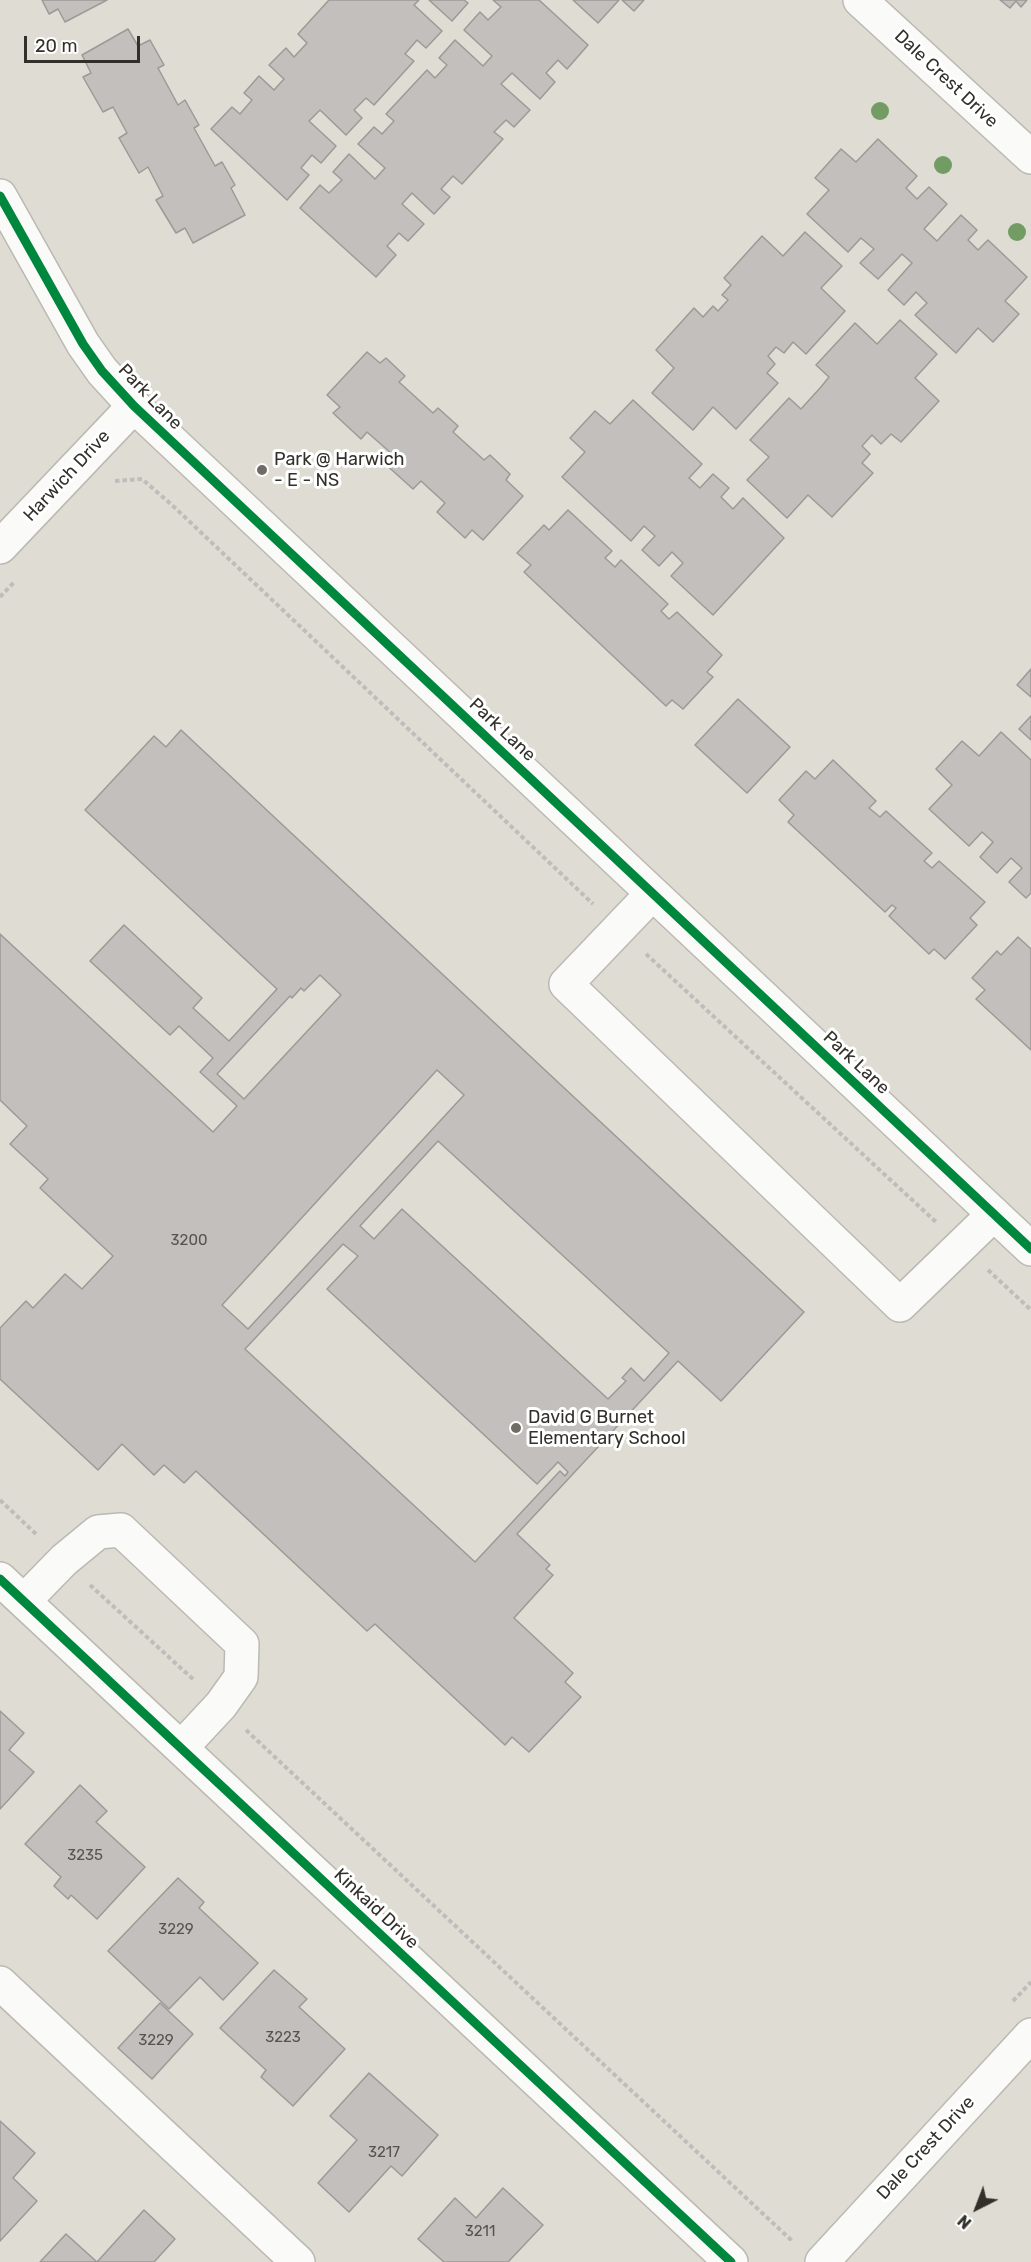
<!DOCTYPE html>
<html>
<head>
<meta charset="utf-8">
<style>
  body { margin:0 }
  #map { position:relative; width:1031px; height:2262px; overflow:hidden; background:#dfdcd4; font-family:Rubik,sans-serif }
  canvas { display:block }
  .north { position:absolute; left:947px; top:2178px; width:60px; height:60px; -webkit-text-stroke:4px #fff; paint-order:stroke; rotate:222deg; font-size:16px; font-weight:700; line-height:24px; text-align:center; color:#32302a }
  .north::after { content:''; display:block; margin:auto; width:21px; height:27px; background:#32302a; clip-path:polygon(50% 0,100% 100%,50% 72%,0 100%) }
  .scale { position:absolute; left:24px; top:36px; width:116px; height:27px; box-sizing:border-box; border:3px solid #32302a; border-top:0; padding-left:8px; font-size:18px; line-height:21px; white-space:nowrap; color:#32302a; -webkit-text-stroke:4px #fff; paint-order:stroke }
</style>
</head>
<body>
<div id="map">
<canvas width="1031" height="2262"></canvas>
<div class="north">N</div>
<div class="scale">20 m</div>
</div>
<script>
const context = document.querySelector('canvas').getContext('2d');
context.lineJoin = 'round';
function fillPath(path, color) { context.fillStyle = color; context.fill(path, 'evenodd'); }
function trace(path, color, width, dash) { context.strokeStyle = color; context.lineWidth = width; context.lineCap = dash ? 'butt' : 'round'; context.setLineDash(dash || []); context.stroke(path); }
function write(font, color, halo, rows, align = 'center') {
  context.font = font + ' Rubik,sans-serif'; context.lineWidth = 6; context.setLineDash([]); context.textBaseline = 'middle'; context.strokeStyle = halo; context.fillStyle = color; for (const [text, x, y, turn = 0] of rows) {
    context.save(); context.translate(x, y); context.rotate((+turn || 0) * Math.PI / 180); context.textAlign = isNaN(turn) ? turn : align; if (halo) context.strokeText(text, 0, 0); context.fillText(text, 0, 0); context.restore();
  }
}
const building = new Path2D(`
  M42 0H107L65 22 58 9 49 14Z
  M329 0H419L414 5 442 31 426 48 417 40 405 54 414 61 374 105 366 98 354 110 362 118 346 135 320 110 309 121 336 146 321 163 312 155 301 168 309 175 287 200 211 129 232 107 240 114 252 100 244 93 259 76 274 90 284 79 269 65 286 48 294 57 307 43 298 34Z
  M429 0H464L468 3 452 21Z
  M493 0H539L588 45 567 69 558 60 546 73 555 82 540 99 512 73 501 84 530 110 514 127 506 120 494 132 503 139 462 184 453 176 441 189 450 197 434 214 412 193 402 204 424 224 408 241 399 233 387 246 396 255 376 277 300 208 320 185 329 193 342 180 333 172 349 154 375 179 385 168 358 144 374 127 382 134 394 121 386 114 427 70 435 78 447 65 439 58 455 40 483 66 492 56 464 30 480 12 488 20 501 7Z
  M573 0H619L598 23Z
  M622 0H644L634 11Z
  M1000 0H1027L1021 7 1016 1 1010 8Z
  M128 29 138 46 150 40 164 65 158 68 178 105 185 100 199 125 194 128 215 166 222 162 235 185 231 188 245 215 193 243 185 228 176 233 156 200 163 196 148 167 139 173 119 138 127 133 113 107 103 112 83 77 91 73 82 55Z
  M878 139 917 176 906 188 917 199 929 187 947 204 924 229 937 241 961 215 977 230 968 240 978 250 988 240 1027 277 1005 301 1019 314 993 342 978 328 956 353 915 315 927 303 916 292 904 305 888 290 912 263 902 254 878 279 860 263 874 249 861 238 848 252 807 214 829 190 815 178 841 149 856 162Z
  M805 232 842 266 821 288 845 311 806 354 793 342 784 353 776 347 768 356 775 364 767 373 778 383 736 429 713 407 693 430 652 393 674 368 656 350 694 308 703 317 713 306 718 311 728 300 722 295 731 285 724 278 762 236 783 256Z
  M900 320 937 354 915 378 939 401 901 442 891 434 881 444 872 435 862 446 870 454 862 463 873 473 832 517 808 495 787 518 747 480 769 457 750 440 789 398 801 409 821 387 829 377 816 365 855 323 877 344Z
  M367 352 380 363 386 358 405 376 399 382 433 413 438 408 458 426 453 432 484 460 490 455 510 474 506 480 523 496 483 540 472 530 465 538 437 512 445 503 421 481 413 489 383 462 392 454 367 432 361 439 333 413 340 407 327 395Z
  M633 400 702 464 689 478 700 488 713 474 729 488 721 497 733 509 743 498 784 538 713 615 671 576 683 563 672 552 659 566 642 550 655 536 644 526 631 541 562 477 585 452 570 438 595 411 610 424Z
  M568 510 612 551 605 558 615 567 621 560 668 604 661 611 669 619 677 612 722 655 707 672 713 677 683 709 672 700 666 706 524 572 531 565 517 553 544 525 549 530Z
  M1031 669V697L1017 685Z
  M738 699 790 747 747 793 695 745Z
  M1031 716V740L1019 729Z
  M181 730 804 1312 721 1401 678 1361 517 1534 550 1565 546 1569 553 1575 514 1618 573 1673 565 1682 581 1697 529 1752 512 1737 505 1745 375 1624 367 1631 196 1471 184 1483 164 1465 154 1475 122 1444 98 1470 0 1379V1328L26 1301 33 1308 65 1274 82 1289 113 1256 40 1188 48 1179 10 1144 27 1126 0 1100V934L213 1132 237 1106 200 1072 213 1058 179 1026 170 1035 90 961 124 925 202 998 193 1008 229 1041 277 989 85 810 154 736 166 747ZM320 975 341 995 244 1099 217 1074 290 996 292 998 301 988 304 991ZM437 1070 464 1095 248 1329 222 1305ZM438 1141 669 1353 644 1381 631 1368 622 1378 626 1381 608 1399 402 1209 374 1239 360 1226ZM343 1244 358 1256 327 1289 537 1484 558 1462 568 1472 565 1476 560 1471 475 1562 245 1349Z
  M1001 732 1031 760V893L1026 898 1009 882 1022 868 1011 858 997 873 980 857 993 842 982 832 969 846 929 809 952 785 936 769 962 741 979 756Z
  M833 760 876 801 869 808 880 817 886 811 932 853 924 861 932 868 939 861 985 902 970 918 977 925 945 959 934 949 929 954 889 916 896 908 892 905 885 912 788 822 794 815 779 800 806 771 815 779Z
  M1018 937 1031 949V1050L976 999 985 990 972 978 997 951 1001 955Z
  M0 1711 24 1733 9 1750 34 1772 0 1809Z
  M80 1785 107 1811 96 1822 145 1867 97 1919 71 1895 68 1899 54 1886 61 1877 25 1844Z
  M178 1878 204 1902 199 1908 258 1963 223 2000 200 1977 169 2009 108 1951Z
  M274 1970 307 1999 299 2007 345 2049 293 2106 261 2077 266 2070 220 2028Z
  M160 2003 193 2034 152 2079 118 2048Z
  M369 2073 438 2135 402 2176 391 2166 349 2212 318 2183 357 2140 330 2116Z
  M0 2121 35 2153 13 2178 37 2201 0 2241Z
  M503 2188 543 2225 508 2262H444L418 2239 455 2198 476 2218Z
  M144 2210 175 2239 154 2262H97Z
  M66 2234 97 2262H40Z`);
fillPath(building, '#c3bfbd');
trace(building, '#9c9996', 1.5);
const minor = new Path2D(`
  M860 0 1031 157
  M0 196 83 344 102 371 134 406 1031 1249
  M0 547 134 406
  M652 894 566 984 900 1305 994 1214
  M0 1579 731 2262
  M24 1601 64 1560 98 1532 121 1530 242 1644 241 1677 221 1705 181 1748
  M0 1983 298 2262
  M822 2262 1031 2035`);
trace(minor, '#bbb9b2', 36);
trace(new Path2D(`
  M115 481 142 479 172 505 593 904
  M0 597 15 581
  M646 954 936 1222
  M988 1270 1031 1310
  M0 1500 37 1535
  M90 1585 195 1681
  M246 1730 790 2239 793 2236
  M1013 2001 1031 1982`), '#bfbdba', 4, [4.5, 3]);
trace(minor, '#fafaf9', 33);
trace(new Path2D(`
  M0 196 83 344 102 371 134 406 1031 1249
  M0 1579 731 2262`), '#00873e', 9);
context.fillStyle = '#739b64';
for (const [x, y] of [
  [880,111],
  [943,165],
  [1017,232]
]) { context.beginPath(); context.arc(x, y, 9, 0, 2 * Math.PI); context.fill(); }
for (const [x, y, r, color] of [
  [262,470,6,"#6f6c66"],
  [516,1428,6,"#6f6c66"]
]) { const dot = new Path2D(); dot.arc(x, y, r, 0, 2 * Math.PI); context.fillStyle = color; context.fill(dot); trace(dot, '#fff', 2); }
write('15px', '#56544f', null, [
  ["3200",189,1241],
  ["3235",85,1856],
  ["3229",176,1930],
  ["3223",283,2038],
  ["3229",156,2041],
  ["3217",384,2153],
  ["3211",480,2232]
]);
write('18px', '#32302a', '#fff', [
  ["Dale Crest Drive",946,79,43],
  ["Park Lane",150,397,46],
  ["Harwich Drive",67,476,-47],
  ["Park Lane",502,730,43],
  ["Park Lane",856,1063,43],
  ["Kinkaid Drive",376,1909,43],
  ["Dale Crest Drive",926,2148,-47]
]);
write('18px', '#32302a', '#fff', [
  ["Park @ Harwich",274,460],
  ["- E - NS",274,481],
  ["David G Burnet",528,1418],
  ["Elementary School",528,1439]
], 'left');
</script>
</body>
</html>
